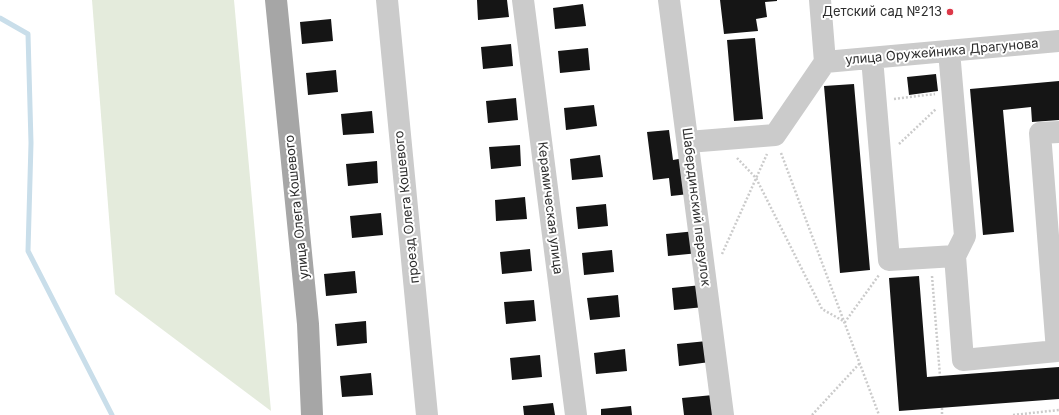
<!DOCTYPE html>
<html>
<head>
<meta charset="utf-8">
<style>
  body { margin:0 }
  canvas { display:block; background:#fff }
</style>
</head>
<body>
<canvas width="1059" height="415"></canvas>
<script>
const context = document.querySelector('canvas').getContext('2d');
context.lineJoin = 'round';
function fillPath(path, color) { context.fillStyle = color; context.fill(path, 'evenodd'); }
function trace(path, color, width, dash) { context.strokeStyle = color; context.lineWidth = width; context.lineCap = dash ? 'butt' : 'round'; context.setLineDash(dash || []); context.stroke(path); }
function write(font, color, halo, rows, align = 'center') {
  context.font = font + ' Inter,sans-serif'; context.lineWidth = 4; context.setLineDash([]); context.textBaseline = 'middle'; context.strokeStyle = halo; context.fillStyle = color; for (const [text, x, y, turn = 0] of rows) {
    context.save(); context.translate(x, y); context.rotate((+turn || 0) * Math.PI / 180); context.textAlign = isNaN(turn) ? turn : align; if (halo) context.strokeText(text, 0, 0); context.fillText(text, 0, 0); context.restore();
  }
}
fillPath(new Path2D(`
  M92 0H234L271 411 115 294Z`), '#e4ebdc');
trace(new Path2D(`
  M0 18 28 34 31 143 28 251 112 415`), '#c9deea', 5);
fillPath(new Path2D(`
  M477 0H507L509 17 478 20Z
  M720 0H777V1L765 2 767 17 756 19 758 31 724 34Z
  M583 4 586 26 555 29 553 8Z
  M331 19 333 41 302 44 300 22Z
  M755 38 763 119 734 121 727 40Z
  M511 44 513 66 483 69 481 47Z
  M588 48 590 70 560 73 558 51Z
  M336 70 338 92 308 95 306 73Z
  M936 74 938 91 909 95 907 77Z
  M1059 81V120L1032 122 1031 107 1003 110 1014 232 983 235 970 89Z
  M854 84 870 270 840 273 824 86Z
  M516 98 518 120 488 123 486 101Z
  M594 105 597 126 566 130 564 108Z
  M372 111 374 133 343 135 341 114Z
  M669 130 673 160 684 158 689 194 671 196 669 178 653 180 647 132Z
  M520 145 521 166 491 169 489 147Z
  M600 155 603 177 572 180 570 159Z
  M377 161 378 183 348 186 346 164Z
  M525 197 527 219 496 221 495 200Z
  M606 204 608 226 578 229 576 207Z
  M381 213 383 235 352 238 350 216Z
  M696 231 699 253 668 256 666 234Z
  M530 249 532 271 502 274 500 252Z
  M612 250 614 272 584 275 582 253Z
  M355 271 357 293 326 296 324 274Z
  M919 276 927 377 1059 367V399L899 411 889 278Z
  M702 285 704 307 674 310 672 288Z
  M618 295 620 317 590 320 587 298Z
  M534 300 536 321 506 324 504 302Z
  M366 321 367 343 337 346 335 324Z
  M707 341 710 362 679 366 677 344Z
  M625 349 627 371 596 374 594 353Z
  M540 355 542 377 512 380 510 358Z
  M371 373 373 395 342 397 340 376Z
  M713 395 715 415H684L682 398Z
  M553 403 555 415H524L523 406Z
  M631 406 632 415H601V409Z`), '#151515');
trace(new Path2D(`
  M894 99 935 94
  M899 144 936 109
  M781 153 879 415
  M737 158 756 178 822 309 845 322 879 275
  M722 254 767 154
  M932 276 940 376
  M942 408V415
  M812 415 860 363
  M1013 415 1059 410`), '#cbcbcb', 2.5, [2, 2]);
trace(new Path2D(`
  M387 0 427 415
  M523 0 576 415
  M669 0 723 415
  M949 51 965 236 955 256
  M872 58 889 260 955 256 963 360 1057 351 1040 133 1059 132
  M825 62 1059 41
  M688 142 775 135 825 62 820 0`), '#cbcbcb', 22);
trace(new Path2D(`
  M276 0 308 324 312 415`), '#a6a6a6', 22);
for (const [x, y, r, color] of [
  [950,12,4,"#dd3848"]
]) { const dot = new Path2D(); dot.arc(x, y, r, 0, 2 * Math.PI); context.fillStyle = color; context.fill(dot); trace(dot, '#fff', 1.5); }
write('13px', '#2e2e2e', '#fff', [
  ["Детский сад №213",942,12]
], 'right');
write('13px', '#2e2e2e', '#fff', [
  ["улица Оружейника Драгунова",942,52,-5],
  ["улица Олега Кошевого",297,207,-96],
  ["проезд Олега Кошевого",407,207,-96],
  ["Шабердинский переулок",696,207,83],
  ["Керамическая улица",550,208,83]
]);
</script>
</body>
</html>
